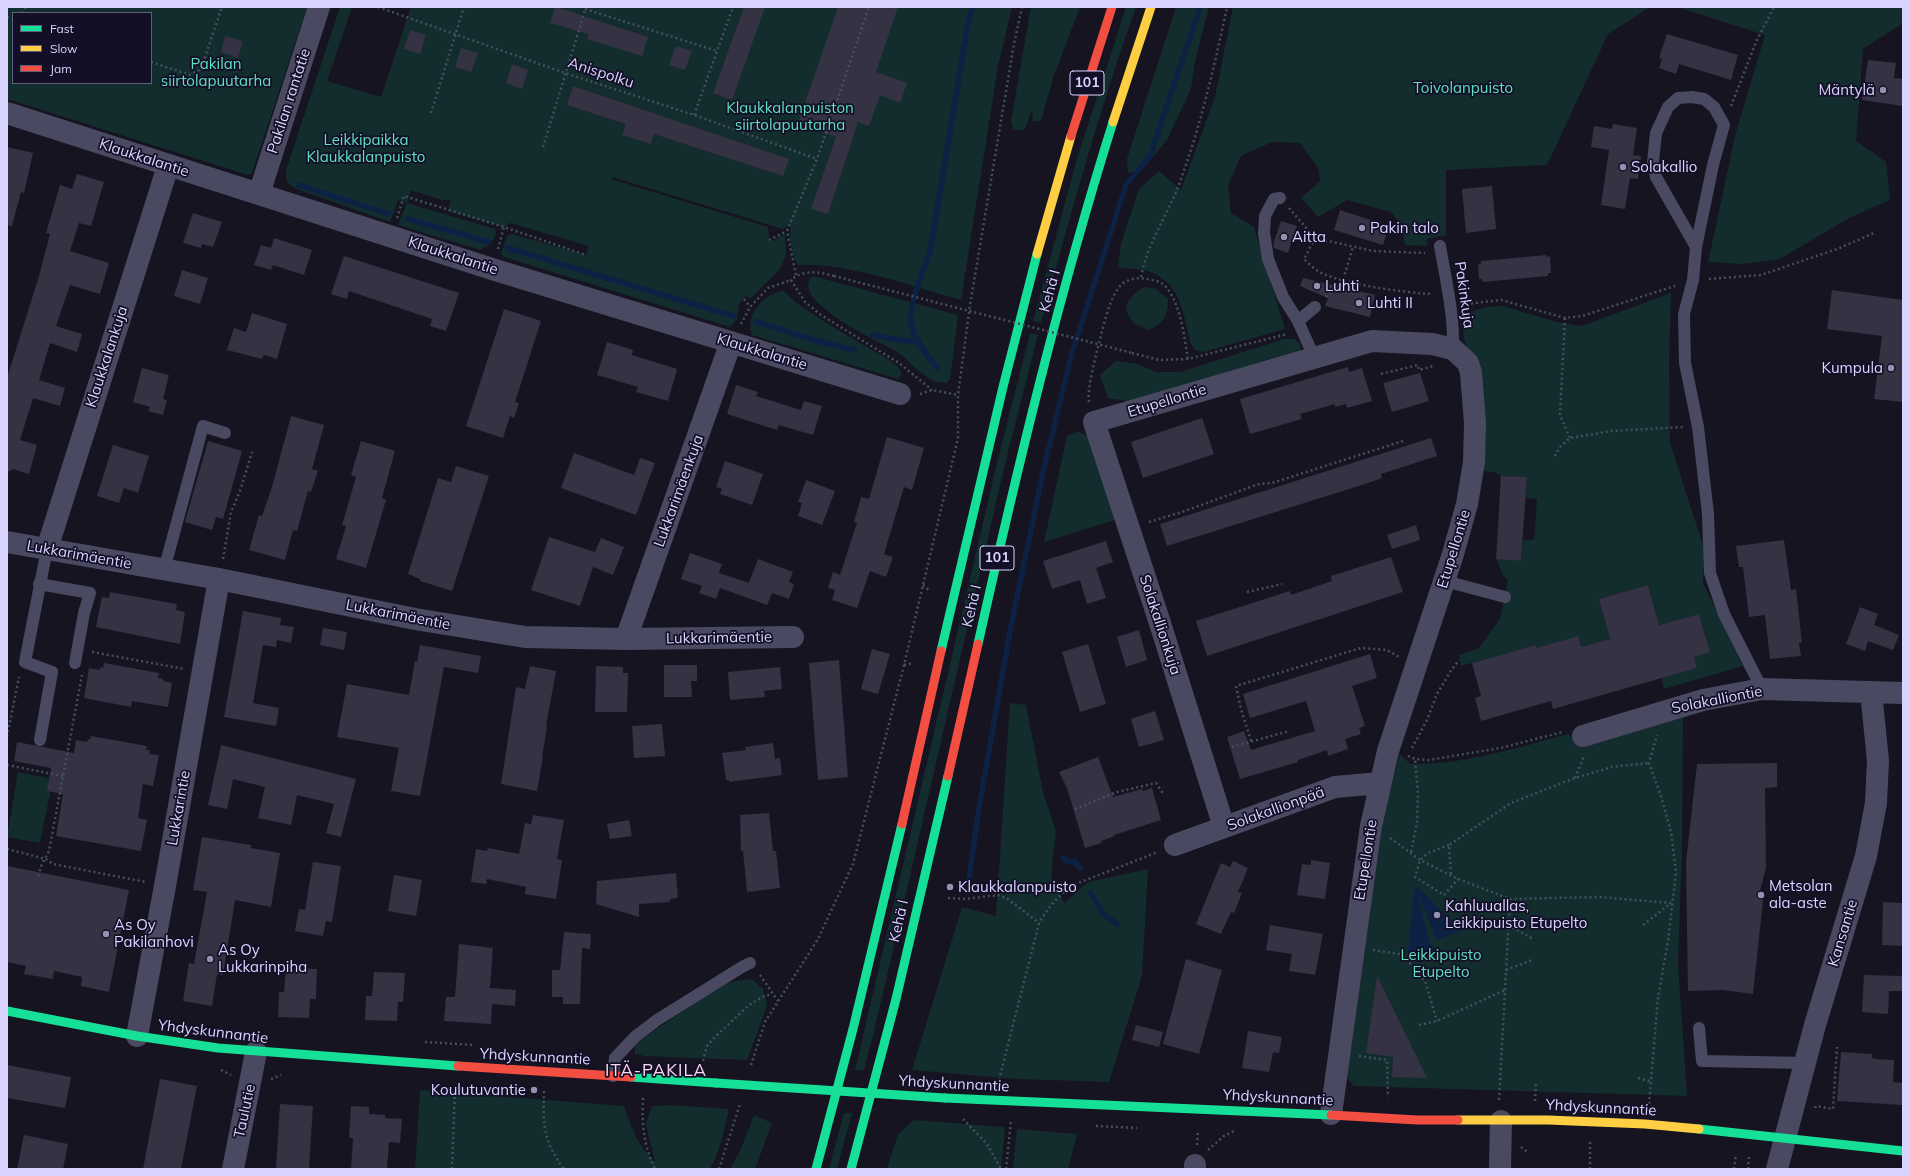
<!DOCTYPE html>
<html>
<head>
<meta charset="utf-8">
<style>
  body { margin:0 }
  #map { position:relative; width:1910px; height:1176px; overflow:hidden; background:#161421; font-family:Mulish,sans-serif }
  canvas { display:block }
  .frame { position:absolute; inset:0; border:8px solid #d9d4ff; pointer-events:none }
  .legend { position:absolute; left:12px; top:12px; width:140px; height:72px; box-sizing:border-box; background:#130f26; border:1px solid #625e7d; margin:0; padding:5px 7px; list-style:none; font-size:12px; color:#d9d4ff }
  .legend li { display:flex; align-items:center; gap:8px; height:20px }
  .legend b { width:20px; border:1px solid #625e7d }
</style>
</head>
<body>
<div id="map">
<canvas width="1910" height="1176"></canvas>
<div class="frame"></div>
<ul class="legend">
<li><b style="height:5px;background:#16e098"></b>Fast</li>
<li><b style="height:5px;background:#ffcf43"></b>Slow</li>
<li><b style="height:5px;background:#f24e42"></b>Jam</li>
</ul>
</div>
<script>
const context = document.querySelector('canvas').getContext('2d');
context.lineJoin = 'round';
function fillPath(path, color) { context.fillStyle = color; context.fill(path, 'evenodd'); }
function trace(path, color, width, dash) { context.strokeStyle = color; context.lineWidth = width; context.lineCap = dash ? 'butt' : 'round'; context.setLineDash(dash || []); context.stroke(path); }
function write(font, color, halo, rows, align = 'center') {
  context.font = font + ' Mulish,sans-serif'; context.lineWidth = 3.5; context.setLineDash([]); context.textBaseline = 'middle'; context.strokeStyle = halo; context.fillStyle = color; for (const [text, x, y, turn = 0] of rows) {
    context.save(); context.translate(x, y); context.rotate((+turn || 0) * Math.PI / 180); context.textAlign = isNaN(turn) ? turn : align; if (halo) context.strokeText(text, 0, 0); context.fillText(text, 0, 0); context.restore();
  }
}
fillPath(new Path2D(`
  M7 7H307L252 173 248 175 7 99ZM13 13H151V83H13Z
  M340 7H352L327 81 381 97 411 7H1012L998 66 961 300C914 287 846 262 798 265 792 254 788 239 791 227L788 226 783 229 612 177 611 179 768 227 769 240 772 241 785 234 786 255 780 269 751 298 745 296 739 304 737 319 730 327 504 257 501 254 507 236 512 234 586 255 589 246 510 223 504 227 448 211 451 200H442L411 190 407 203 495 229 496 233 491 244 480 250 398 225 407 203 398 200 390 222 294 188C285 182 285 177 287 167Z
  M1031 7H1080L1053 78 1041 121H1033L1032 109 1026 127 1022 130H1013L1011 121Z
  M1126 7H1136C1099 111 1070 216 1041 323L1033 321 1076 162Z
  M1176 7H1209L1195 61 1191 89 1167 140 1143 169 1128 173 1127 159Z
  M1233 7H1650L1608 34 1547 165 1446 170V235L1427 239V246L1405 245 1401 225 1391 212 1347 200 1318 217 1301 198 1320 181 1318 168 1300 143 1272 142 1241 156 1228 185 1231 213 1254 227 1285 329 1203 352 1196 350 1191 344C1184 319 1182 287 1155 274 1145 269 1130 269 1118 267L1121 243 1139 189 1159 171 1181 190 1215 97Z
  M1677 7H1903V23L1863 49 1856 141 1886 162 1890 200 1849 218 1780 259 1742 264 1708 262 1736 132 1765 35Z
  M813 276 958 315 950 379 947 383C927 385 911 361 896 351 881 343 786 299 813 276Z
  M1144 287 1156 289 1168 299C1168 315 1164 323 1149 330 1145 328 1140 327 1137 325 1134 324 1132 321 1130 318 1120 305 1133 293 1144 287Z
  M780 291H784L795 302 828 324 889 360 899 368 902 374 898 379 752 335C745 315 762 297 780 291Z
  M1671 293 1669 362 1670 443 1704 548 1703 583 1743 666 1664 689 1661 678 1697 668 1689 641 1706 636 1699 614 1659 625 1648 585 1599 599 1610 639 1540 659 1536 645 1461 666 1459 655 1479 648 1500 619 1508 581 1503 575 1496 559 1521 561 1523 540H1534L1537 499 1526 498 1527 477 1501 476 1494 472 1480 471 1479 366 1465 343 1462 325 1464 318 1471 312 1487 307 1503 306 1557 322 1582 326Z
  M1030 333 1038 335 1005 464 874 1032 864 1070H855L997 463Z
  M1284 339H1295L1300 344 1302 352 1134 402 1108 398 1100 375 1116 361 1137 364 1156 372H1180Z
  M1078 431 1089 437 1115 520 1044 542 1067 436Z
  M1010 703 1026 705 1043 792 1056 831 1051 877 1064 903 1088 882 1148 869 1142 976 1109 1082 1017 1079 912 1070 962 907 996 916Z
  M1683 717 1682 849 1678 962 1687 1096 1354 1086 1347 1078 1384 813 1400 754 1410 764C1464 765 1516 748 1568 734L1583 747Z
  M18 772 53 779 40 843 7 837Z
  M748 979 753 980 763 989 767 1006 747 1060 644 1056 635 1053V1047L642 1039 717 988 727 983Z
  M420 1090 624 1106C632 1130 637 1144 655 1162L646 1124 652 1106 670 1105 729 1109C725 1129 720 1151 710 1169H415Z
  M844 1113H852L837 1169H829Z
  M754 1115 772 1123 755 1169H730L740 1151Z
  M914 1120 1003 1127 1005 1130 1001 1169H887L898 1134Z
  M1017 1129 1077 1134 1068 1169H1013Z`), '#132c2d');
fillPath(new Path2D(`
  M1415 886 1463 930 1436 940 1421 900H1419L1431 948 1435 947 1434 955 1409 952 1408 950Z`), '#0d2144');
trace(new Path2D(`
  M299 185 389 214
  M408 219 489 242
  M508 248 733 316
  M756 322 825 343 854 350
  M872 335 919 343
  M938 368C928 357 916 342 912 327 907 309 923 269 930 253L968 22 973 7
  M1064 858 1066 861 1075 862 1080 868
  M969 879 978 814 1010 631 1043 472 1072 353 1126 185 1150 156 1200 7
  M1091 893 1103 914 1117 924`), '#0d2144', 5.5);
fillPath(new Path2D(`
  M555 7 574 12V13L648 37 642 56 587 39 589 34 550 23Z
  M744 7H765L732 100 713 93Z
  M838 7H898L876 72 907 83 900 103 880 95 869 126 858 122 828 214 811 209 836 137 798 123Z
  M410 30 426 35 420 54 404 49Z
  M1667 34 1738 55 1731 80 1679 64 1676 74 1659 68 1662 59 1659 58Z
  M225 36 243 41 238 58 221 52Z
  M676 46 692 51 685 70 669 65Z
  M461 48 478 53 471 72 455 67Z
  M1868 60 1896 63 1894 78 1903 79V106L1862 100Z
  M512 64 528 70 522 89 506 83Z
  M573 86 789 159 783 176 654 134 651 144 622 135 626 124 567 105Z
  M1613 124 1637 128 1633 155 1641 156 1638 179 1630 178 1625 209 1601 205 1609 150 1591 147 1594 126 1612 129Z
  M7 147 33 153 24 193 21 192 12 226 7 225Z
  M77 174 104 182 91 226 79 223 70 251 109 263 100 294 70 285 56 326 82 334 77 352 50 343 39 380 65 388 60 406 33 398 20 440 37 445 29 474 12 469 11 471H7V378L39 276 50 234 46 233 60 185 72 189Z
  M1492 186 1496 229 1466 233 1462 189Z
  M1340 210 1389 226 1383 245 1334 230Z
  M193 213 222 222 213 247 202 244 201 248 183 243Z
  M1281 221 1297 226 1288 253 1274 248 1273 245Z
  M274 238 312 250 304 275 273 265 271 270 254 265 261 245 271 248Z
  M1546 255V257L1550 256 1551 273H1548V276L1483 282 1482 279H1479L1478 264H1481V261Z
  M344 256 459 293 446 331 430 326 432 319 349 291 347 299 331 294Z
  M182 270 208 278 200 304 174 296Z
  M1303 278 1375 295 1370 317 1325 306 1328 298 1300 286Z
  M1832 290 1903 300V402L1874 399 1882 336 1827 329Z
  M504 309 541 321 515 402 519 403 514 418 510 416 503 438 466 426Z
  M252 313 287 324 277 359 264 355 262 359 227 350 234 328 246 332Z
  M607 342 633 350 632 355 677 369 668 401 636 392 638 387 597 375Z
  M1348 367 1349 372 1362 368 1372 401 1347 408 1346 404 1335 407V404L1300 414 1302 419 1250 434 1240 399Z
  M142 368 169 375 163 399 167 400 163 415 148 411 150 407 133 402Z
  M1420 373 1429 401 1392 412 1383 383Z
  M736 385 758 392 756 396 801 410 804 401 822 406 813 435 779 425 777 430 727 414Z
  M291 416 324 425 312 469 318 471 311 492 308 491 297 531 293 530 285 560 249 550 259 515 262 516 272 487Z
  M1202 418 1214 454 1143 478 1131 442Z
  M887 437 924 448 912 490 904 487 884 554 893 557 886 577 870 571 857 608 832 600 835 590 828 588 833 572 840 575 857 523 854 522 861 497 869 499Z
  M1431 438 1437 456 1381 474 1382 478 1362 485 1167 546 1160 524Z
  M208 441 242 451 223 519 216 517 212 530 185 522Z
  M361 441 395 451 382 498 386 500 366 568 336 559 346 526 342 525 356 477 351 475Z
  M113 445 149 456 138 493 124 488 119 503 97 496Z
  M574 453 634 475 640 458 655 463 636 515 561 488Z
  M725 461 763 474 752 505 720 494 722 489 716 487Z
  M456 466 489 476 452 591 420 581V579L408 574 438 478 451 482Z
  M1501 476 1527 477 1521 561 1496 559Z
  M806 480 835 491 822 525 798 516 802 503 798 502Z
  M1416 525 1420 540 1392 549 1387 535Z
  M549 537 595 552 601 538 624 547 613 575 593 567 580 606 531 590Z
  M1784 540 1791 590 1796 589 1802 643H1799L1801 656 1770 659 1765 615 1749 617 1743 567H1739L1736 546Z
  M1106 541 1113 562 1096 568 1106 598 1087 604 1080 580 1052 589 1043 561Z
  M690 553 722 564 719 573 749 583 758 559 793 572 789 582 794 584 789 599 772 593 767 605 720 588 716 599 699 593 702 586 681 579Z
  M1391 557 1403 592 1207 656 1196 621 1290 591 1291 595 1332 581 1331 576Z
  M1648 585 1659 625 1699 614 1710 652 1694 657 1697 668 1553 709 1551 701 1481 721 1475 698 1481 696 1472 663 1536 645 1537 648 1578 636 1581 647 1610 639 1599 599Z
  M110 592 177 604 176 610 185 612 180 644 96 627 102 597 109 598Z
  M1860 607 1878 614 1874 625 1899 635 1893 650 1868 641 1865 651 1846 644Z
  M243 611 281 618 280 625 294 627 291 643 277 640 276 647 263 645 253 703 279 708 276 726 224 717Z
  M323 628 347 632 344 650 320 645Z
  M1139 630 1147 660 1126 667 1117 637Z
  M1088 644 1106 704 1080 712 1062 652Z
  M420 645 481 656 478 673 444 667 420 796 391 791 399 748 337 737 347 684 409 695 415 661 417 662Z
  M872 649 890 654 878 694 861 689Z
  M1370 654 1377 678 1352 686 1365 726 1359 728 1361 734 1345 739 1348 749 1328 756 1327 750 1298 760V762L1240 779 1227 737 1244 731 1251 750 1315 731 1306 701 1250 718 1243 694Z
  M839 660 848 777 818 780 809 663Z
  M104 663 159 673 158 678 163 679V681L172 683 168 707 132 701 131 707 84 698 89 668 100 670V667L103 668Z
  M664 665H697V681H691L692 697H664Z
  M530 666 556 671 546 726 547 727 542 757H543L537 791 501 784 516 687 525 689Z
  M596 666 623 667V673H628L627 712H595Z
  M780 667 782 689 764 691 765 697 730 700 728 672Z
  M1155 711 1164 740 1139 747 1131 719Z
  M662 724 665 756 634 758 632 726Z
  M91 736 147 746 146 750H150L149 754 159 755 153 786 143 784 138 818 147 820 141 851 56 836 63 794 47 791 51 768 14 761 17 742 74 753 76 740 87 742 88 739 90 740Z
  M773 743 775 759 780 758 782 775 729 782V780H726L722 753 746 750 745 747Z
  M221 745 356 779 341 837 326 833 334 804 297 795 291 825 258 818 265 787 233 779 227 809 208 805Z
  M1098 757 1113 797 1142 789 1143 791 1152 788 1161 820 1114 835 1115 836 1101 841 1102 843 1085 848 1067 788 1059 772Z
  M1777 763V787L1765 788 1766 868 1760 891H1764L1753 994 1723 990 1688 991 1686 862 1697 764Z
  M769 813 773 851H776L780 888 747 892 743 851H741L740 815Z
  M533 815 564 820 557 859 562 860 556 899 525 894 526 887 487 879 486 884 471 882 476 849 487 851 488 848 519 854 525 823 531 824Z
  M629 820 632 836 610 839 607 824Z
  M202 837 251 845V848L280 853 271 907 235 900 223 975 217 974 212 1006 183 1001 189 963 194 964 207 892 193 890Z
  M1311 860 1330 863 1325 899 1297 895 1302 864 1311 865Z
  M1233 861 1248 868 1238 892 1242 893 1234 913 1231 912 1221 934 1196 924 1221 863 1230 867Z
  M313 862 341 866 332 922 326 921 323 936 295 931 299 909 305 910Z
  M7 866 129 890 109 992 81 986 82 977 54 971 53 979 24 974 26 966 7 962Z
  M676 873 678 898 670 899V902L639 904V917L596 904 597 881Z
  M394 875 422 880 416 916 388 911Z
  M1883 902 1903 903V946L1882 945Z
  M1270 925 1323 934 1315 975 1289 971 1292 954 1266 950Z
  M564 932 591 934 590 949 582 948 580 1004H563V997H552V970H560Z
  M459 944 493 948 490 988 516 990 515 1006 492 1004 491 1024 444 1021 446 997H455Z
  M1186 959 1222 970 1199 1054 1163 1044Z
  M286 968 317 969 316 999H310L309 1018 278 1017 279 992H284Z
  M374 972 405 973 403 1002H398L397 1021 365 1020 366 996H372Z
  M1864 975 1903 976V991H1889L1888 1014 1862 1012Z
  M1377 976 1427 1078 1392 1077 1393 1057 1366 1053Z
  M1136 1025 1163 1032 1159 1047 1132 1040Z
  M1248 1031 1282 1037 1279 1053 1273 1052 1269 1072 1242 1068Z
  M1841 1052 1872 1054V1058L1875 1059 1894 1060 1893 1082 1903 1083V1105L1837 1101Z
  M7 1065 71 1077 65 1108 7 1098Z
  M160 1079 197 1086 181 1169H143Z
  M280 1104 313 1106 309 1169H276Z
  M351 1106 369 1107V1114L385 1115V1118L402 1119 400 1143 389 1142 387 1169H351L353 1138H349Z
  M24 1135 68 1144 63 1169H17Z`), '#343243');
trace(new Path2D(`
  M378 7 565 73 694 115 817 159
  M585 9 717 51
  M22 13 26 7
  M7 17 13 19
  M151 62 190 75 201 69 222 7
  M1731 106 1756 42 1774 7
  M431 113 464 7
  M694 115 733 7
  M543 147 586 7
  M1289 208 1315 238 1373 251 1425 253
  M397 218 404 196 504 227 586 255
  M1315 238 1304 259C1308 263 1313 268 1318 271 1339 284 1407 293 1433 294
  M769 240 787 231
  M498 249 504 227
  M796 275 787 231 817 159 869 7
  M834 276C820 272 803 269 791 280L805 302 821 315 899 363 932 390
  M1141 277C1147 245 1166 217 1178 187 1200 129 1214 68 1227 7
  M1709 279 1761 275 1840 248 1876 232
  M1326 297 1343 280 1353 247
  M744 299 750 307
  M1466 304 1501 300 1565 318 1582 316 1675 286
  M1565 318 1560 415 1570 438
  M741 324 750 307 768 288 791 280
  M1132 353 1159 360 1188 359 1287 334
  M1381 374 1418 365 1419 370 1433 366
  M920 394 932 390 958 395
  M1089 402C1087 389 1094 364 1097 351 1102 333 1108 299 1121 285 1127 279 1138 277 1146 279 1153 280 1161 281 1166 287 1181 305 1184 336 1188 359
  M1555 456 1560 447 1570 438 1612 431 1683 427
  M1149 522 1182 512 1259 484 1272 483 1403 441
  M223 559 231 512 240 491 252 452
  M923 585 930 591
  M1247 592 1282 584
  M92 652 184 669
  M904 665 913 663
  M7 737 19 677
  M1251 741 1241 709 1236 686 1361 648 1387 650 1399 657
  M1232 747 1289 731
  M1412 748 1427 720 1437 694 1450 672 1459 660
  M1408 756 1415 759 1429 760 1500 748 1563 732
  M7 765 63 776
  M1575 778 1584 756
  M1075 809 1117 792 1156 783 1164 795
  M1390 838 1420 860 1458 879 1510 899 1598 897 1671 903
  M1449 845 1428 853 1420 860 1415 877 1444 895 1458 879
  M7 849 46 859 53 864 146 882
  M1411 852 1417 823 1418 794 1415 759
  M1451 874 1449 845 1511 803 1575 778 1612 767 1649 763
  M38 876 42 864 49 851 82 675
  M948 898 965 899 998 895 1008 899 1039 923
  M1508 925 1533 939
  M1643 925 1671 903
  M1373 950 1399 954 1412 965 1425 981 1437 1021
  M1506 970 1532 960
  M760 975 778 1001
  M1419 1025 1437 1021 1505 990
  M425 1042 474 1045
  M1359 1056 1387 1060 1388 1097
  M703 1061 707 1046 717 1035 749 1005 762 997 772 994
  M751 1065 765 1022 818 939 853 864 904 665 958 438V395L970 305 1014 44 1022 7
  M221 1070 231 1075
  M1638 1078 1652 1082
  M271 1079 281 1075
  M999 1080 1039 923C1048 908 1058 895 1073 885L1158 852
  M544 1091C543 1124 543 1141 564 1169
  M643 1098C642 1126 643 1143 655 1169
  M1499 1100 1510 899
  M1535 1101 1536 1083
  M1649 1104 1658 998 1668 941 1676 872 1671 832 1661 796 1649 763 1657 735
  M1815 1108 1816 1106 1833 1109 1837 1047
  M963 1119 987 1144 1001 1169
  M1096 1126 1137 1128
  M1197 1145 1198 1130
  M1521 1147 1529 1153
  M1208 1150 1224 1136 1234 1131
  M452 1169 455 1087
  M719 1169 740 1104
  M1006 1169 1011 1120
  M1590 1169V1142
  M1734 1169 1736 1154
  M1748 1169 1749 1154`), '#44505f', 2.5, [2, 3]);
trace(new Path2D(`
  M1280 198 1274 199 1265 216 1264 233 1268 259 1283 297 1298 321 1314 357
  M1440 246C1446 281 1454 314 1453 349
  M1696 247 1656 177 1653 162 1656 133 1668 107 1678 98 1692 97 1704 99 1714 107 1724 125 1713 165 1696 247 1693 280 1684 314 1685 363 1698 427 1708 514 1710 573 1724 614 1762 689
  M1298 321 1315 307
  M164 570 203 426 225 433
  M1445 581 1505 597
  M39 584 90 593 84 613 75 663
  M40 740 52 672 25 662 47 549
  M1699 1028 1702 1061 1805 1063
  M613 1076 615 1058 636 1036 657 1020 742 967 750 963`), '#4a4962', 12);
trace(new Path2D(`
  M7 113 492 269 900 394
  M259 194 319 7
  M7 542 219 579 415 619 525 637 626 639 793 637
  M47 549 168 166
  M626 639 731 342
  M1583 736 1703 700 1762 689 1903 693
  M1224 827 1159 620 1094 422 1372 341 1432 344 1453 349 1468 363 1471 373 1475 423 1474 462 1467 504 1453 554 1388 751 1371 826 1331 1114
  M1175 845 1335 787 1380 783
  M137 1036 165 886 219 579
  M1195 1165V1169
  M233 1169 256 1052
  M1500 1169 1501 1121
  M1777 1169 1815 1025 1866 856 1876 803 1878 761 1871 692`), '#4a4962', 22);
trace(new Path2D(`
  M978 644C1017 469 1059 294 1113 122
  M941 651 1003 387 1037 254
  M7 1011 137 1036 218 1048 458 1066
  M631 1077 716 1083
  M945 1098 1331 1115
  M1699 1129 1903 1151
  M816 1169 853 1029 902 824
  M851 1169 896 999 948 776`), '#16e098', 9);
trace(new Path2D(`
  M1113 122 1151 7
  M1037 254 1071 136
  M1458 1120H1548L1645 1124 1699 1129`), '#ffcf43', 9);
trace(new Path2D(`
  M1071 136 1112 7
  M948 776 978 644
  M902 824 941 651
  M458 1066 631 1077
  M1331 1115 1417 1120H1458`), '#f24e42', 9);
trace(new Path2D(`
  M834 276 1132 353`), '#44505f', 2.5, [2, 3]);
trace(new Path2D(`
  M716 1083 945 1098`), '#16e098', 9);
for (const [x, y, r, color] of [
  [1883,90,4,"#9591b1"],
  [1623,167,4,"#9591b1"],
  [1362,228,4,"#9591b1"],
  [1284,237,4,"#9591b1"],
  [1317,286,4,"#9591b1"],
  [1359,303,4,"#9591b1"],
  [1891,368,4,"#9591b1"],
  [950,887,4,"#9591b1"],
  [1761,895,4,"#9591b1"],
  [1437,915,4,"#9591b1"],
  [106,934,4,"#9591b1"],
  [210,959,4,"#9591b1"],
  [534,1090,4,"#9591b1"]
]) { const dot = new Path2D(); dot.arc(x, y, r, 0, 2 * Math.PI); context.fillStyle = color; context.fill(dot); trace(dot, '#130f26', 1.5); }
for (const [x, y, w] of [
  [1087,83,34],
  [997,558,34]
]) { const box = new Path2D(); box.roundRect(x - w / 2, y - 12, w, 24, 3); context.fillStyle = '#130f26'; context.fill(box); trace(box, '#d9d4ff', 1); }
write('bold 14px', '#d9d4ff', null, [
  ["101",1087,83],
  ["101",997,558]
]);
write('15px', '#5fe0c0', '#130f26', [
  ["Pakilan",216,64],
  ["siirtolapuutarha",216,81],
  ["Toivolanpuisto",1463,88],
  ["Klaukkalanpuiston",790,108],
  ["siirtolapuutarha",790,125],
  ["Leikkipaikka",366,140],
  ["Klaukkalanpuisto",366,157],
  ["Leikkipuisto",1441,955],
  ["Etupelto",1441,972]
]);
write('15px', '#d9d4ff', '#130f26', [
  ["Anispolku",601,73,18],
  ["Pakilan rantatie",289,101,-72],
  ["Klaukkalantie",144,158,18],
  ["Klaukkalantie",453,256,18],
  ["Kehä I",1050,291,-75],
  ["Pakinkuja",1464,295,82],
  ["Klaukkalantie",762,352,17],
  ["Klaukkalankuja",107,357,-72],
  ["Etupellontie",1167,401,-17],
  ["Lukkarimäenkuja",679,491,-70],
  ["Etupellontie",1454,549,-73],
  ["Lukkarimäentie",79,555,10],
  ["Kehä I",972,606,-77],
  ["Lukkarimäentie",398,615,11],
  ["Solakallionkuja",1160,625,72],
  ["Lukkarimäentie",719,638,-1],
  ["Solakalliontie",1717,700,-11],
  ["Lukkarintie",179,808,-80],
  ["Solakallionpää",1276,809,-20],
  ["Etupellontie",1366,860,-81],
  ["Kehä I",899,921,-77],
  ["Kansantie",1843,933,-73],
  ["Yhdyskunnantie",213,1032,7],
  ["Yhdyskunnantie",535,1057,3],
  ["Yhdyskunnantie",954,1084,3],
  ["Yhdyskunnantie",1278,1098,3],
  ["Yhdyskunnantie",1601,1108,3],
  ["Taulutie",245,1111,-78]
]);
write('15px', '#d9d4ff', '#130f26', [
  ["Mäntylä",1875,90,"right"],
  ["Solakallio",1631,167],
  ["Pakin talo",1370,228],
  ["Aitta",1292,237],
  ["Luhti",1325,286],
  ["Luhti II",1367,303],
  ["Kumpula",1883,368,"right"],
  ["Metsolan",1769,886],
  ["ala-aste",1769,903],
  ["Klaukkalanpuisto",958,887],
  ["Kahluuallas,",1445,906],
  ["Leikkipuisto Etupelto",1445,923],
  ["As Oy",114,925],
  ["Pakilanhovi",114,942],
  ["As Oy",218,950],
  ["Lukkarinpiha",218,967],
  ["Koulutuvantie",526,1090,"right"]
], 'left');
context.letterSpacing = '1px';
write('17px', '#ffd6f0', '#130f26', [
  ["ITÄ-PAKILA",656,1071]
]);
context.letterSpacing = '0px';
</script>
</body>
</html>
